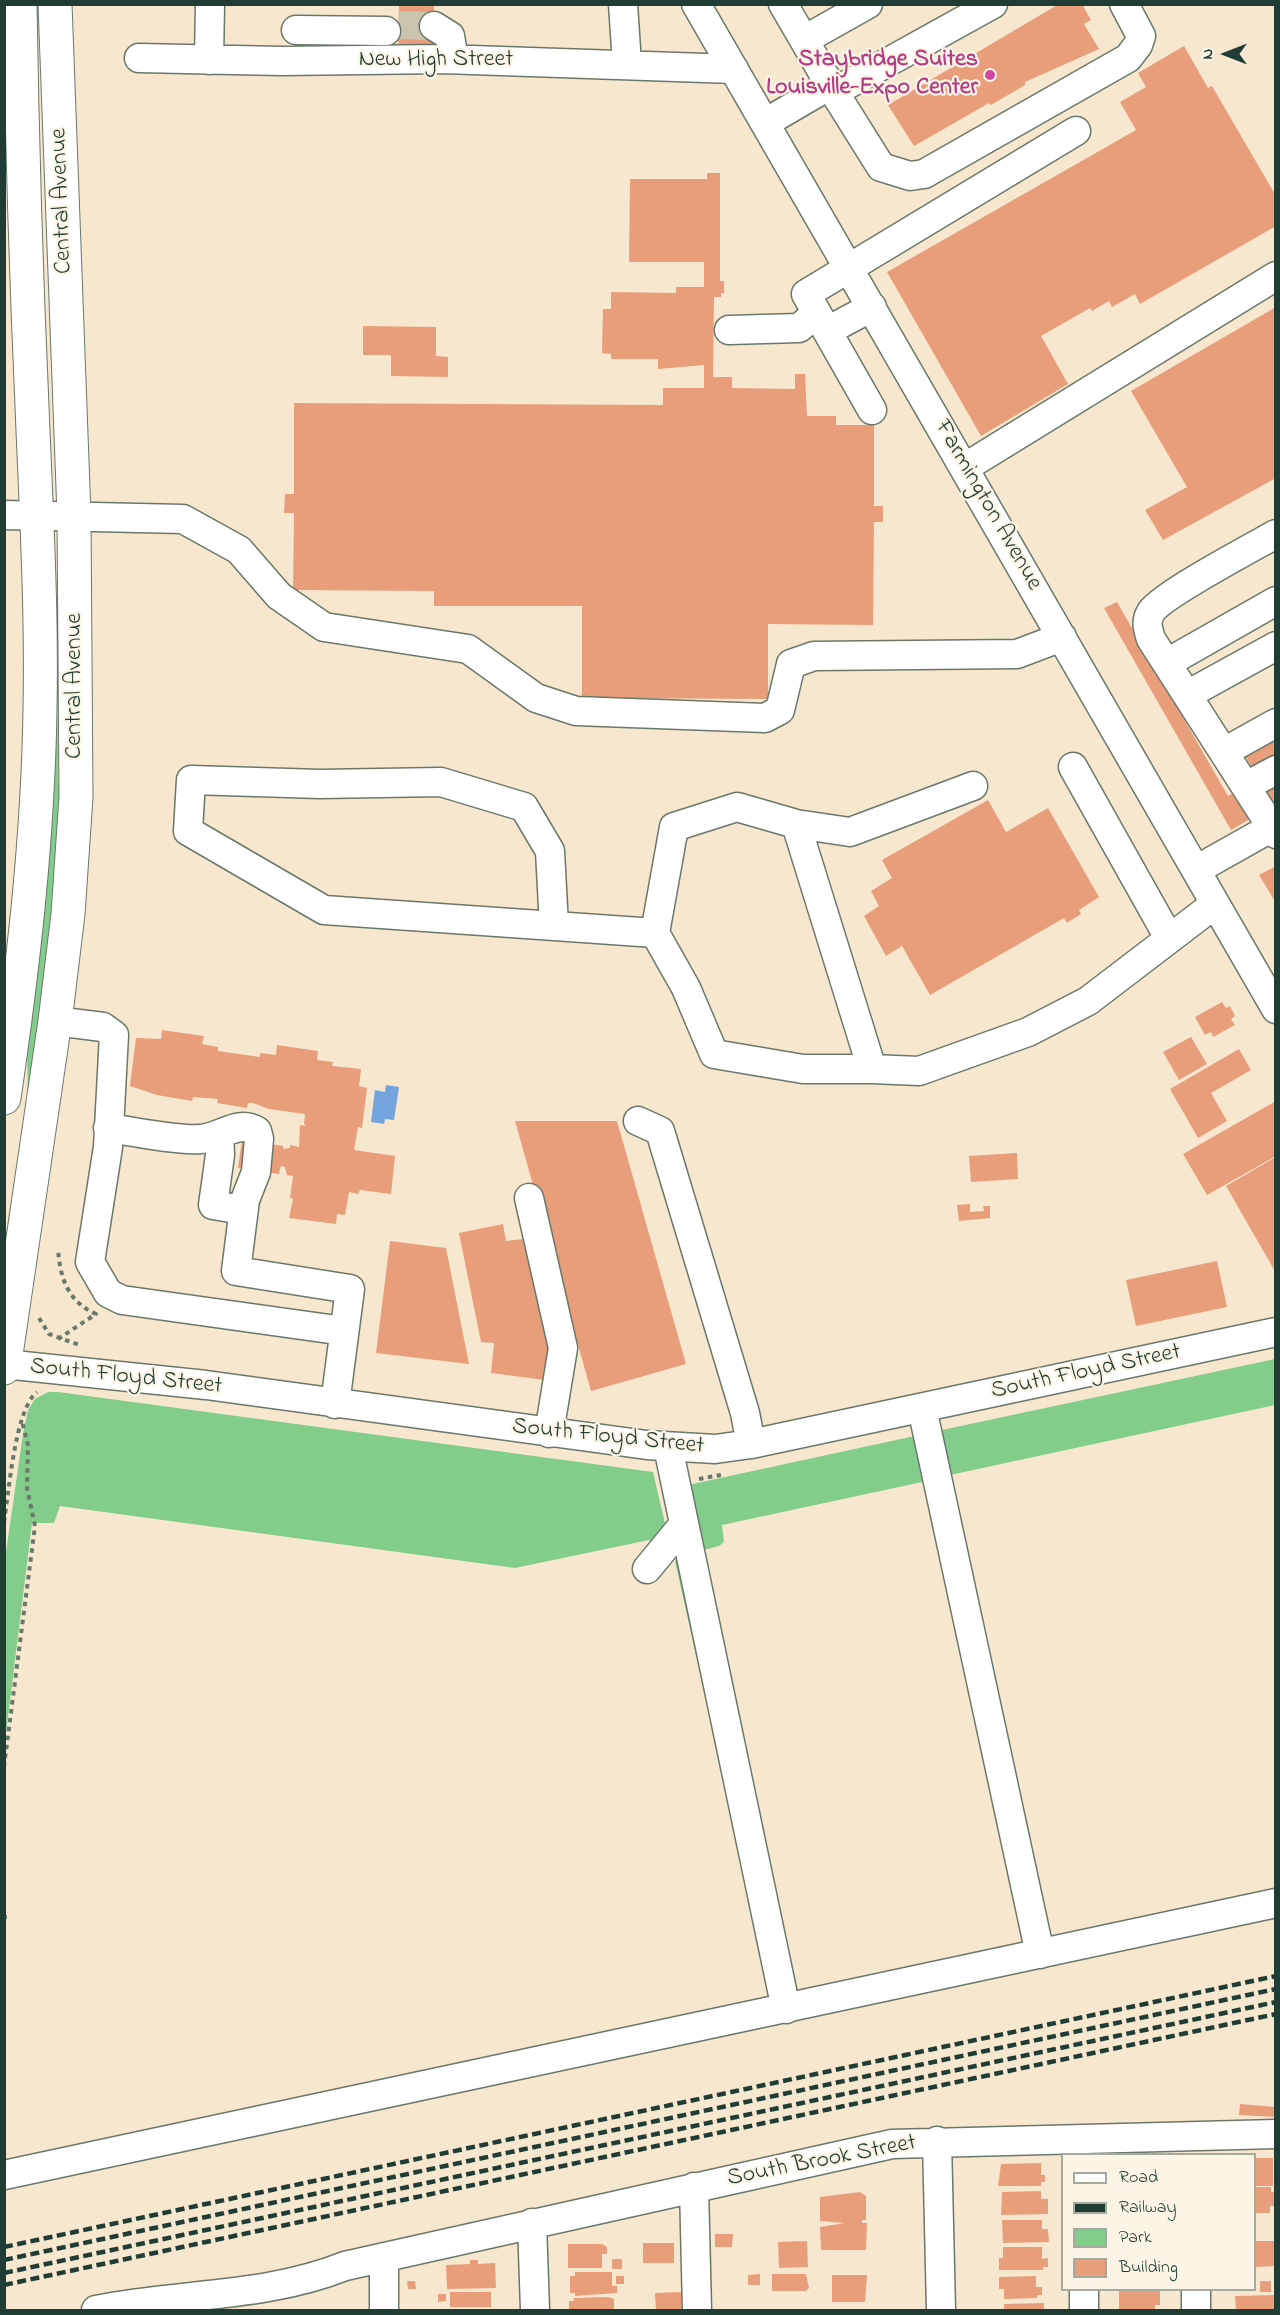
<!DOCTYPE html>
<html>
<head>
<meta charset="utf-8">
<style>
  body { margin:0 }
  #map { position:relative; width:1280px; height:2315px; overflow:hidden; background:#f6e7ce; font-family:"Indie Flower",sans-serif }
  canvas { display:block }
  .frame { position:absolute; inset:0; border:6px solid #1f3d34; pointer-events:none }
  .legend { position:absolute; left:1061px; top:2153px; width:195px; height:138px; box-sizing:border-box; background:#fcf5e5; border:2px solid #a4ab9e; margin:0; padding:8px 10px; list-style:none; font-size:18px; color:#1f3d34 }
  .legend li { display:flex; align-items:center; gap:12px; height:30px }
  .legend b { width:30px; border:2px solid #a4ab9e }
  .north { position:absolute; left:1196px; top:24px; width:60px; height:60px; -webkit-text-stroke:4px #fcf5e5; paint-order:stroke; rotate:270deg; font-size:16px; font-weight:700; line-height:24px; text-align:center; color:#1f3d34 }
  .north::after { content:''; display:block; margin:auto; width:21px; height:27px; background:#1f3d34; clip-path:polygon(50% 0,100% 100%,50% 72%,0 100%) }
</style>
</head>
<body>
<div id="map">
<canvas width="1280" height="2315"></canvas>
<div class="frame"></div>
<ul class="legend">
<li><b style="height:8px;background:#fff"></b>Road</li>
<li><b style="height:8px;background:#1f3d34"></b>Railway</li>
<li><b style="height:16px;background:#82cd8b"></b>Park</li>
<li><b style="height:16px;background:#e99e7b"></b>Building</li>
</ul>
<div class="north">N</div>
</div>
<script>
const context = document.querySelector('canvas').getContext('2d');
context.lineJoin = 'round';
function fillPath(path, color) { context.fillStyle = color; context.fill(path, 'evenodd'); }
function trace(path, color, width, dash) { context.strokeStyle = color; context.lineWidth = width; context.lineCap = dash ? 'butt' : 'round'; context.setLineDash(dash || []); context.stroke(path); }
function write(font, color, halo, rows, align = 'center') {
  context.font = font + ' "Indie Flower",sans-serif'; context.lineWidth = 4.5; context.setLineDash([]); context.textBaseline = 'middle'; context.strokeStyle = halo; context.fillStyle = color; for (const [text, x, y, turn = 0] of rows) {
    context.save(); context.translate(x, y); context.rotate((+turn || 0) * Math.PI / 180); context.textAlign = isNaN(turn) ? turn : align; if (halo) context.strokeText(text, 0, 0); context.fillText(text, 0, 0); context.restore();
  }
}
fillPath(new Path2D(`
  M57 693 60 855 28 1109 27 1042 55 694Z
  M1275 1359V1405L950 1475 942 1430Z
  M58 1392 653 1472 667 1532 652 1546 649 1540 515 1568 60 1506 54 1523H32L5 1741V1559L23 1434 28 1410 35 1399 48 1392Z
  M910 1437H915L927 1481 722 1525 724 1542 719 1546 700 1551 688 1485Z
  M678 1560 719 1758 675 1561Z`), '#82cd8b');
fillPath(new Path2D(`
  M386 1085 399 1087 394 1120 385 1119 384 1124 371 1122 375 1090 385 1092Z`), '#74a4de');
fillPath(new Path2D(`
  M399 4H434V45H398Z
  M1059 4H1082L1091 20 1084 24 1099 49 1025 82V85L991 105 989 103 914 146 888 105Z
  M1184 46 1208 88 1212 86 1276 196V226L1140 304 1135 294 1112 307 1109 301 1092 311 1090 308 1041 336 1068 384 981 436 887 272 1136 130 1120 102 1146 87 1138 73Z
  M707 173H720V281H724V293H721V297H714L713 377H732V388L795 389V374H805L807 416H836V425H874V506H883V522H874L873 625 768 624V699L582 698V606H434V591L293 590 294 513H284L285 494H294V403L663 405V388H704V365L658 369V359H611V354L602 353 603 309H611V292L676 293V287H704V262H629L630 179H707Z
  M1276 307V478L1163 540 1145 510 1187 487 1131 391Z
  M363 326 436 327V356L448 357V377L391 376V355H363Z
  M1117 602 1228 796 1234 792 1250 819 1231 830 1104 608Z
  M1276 735V758L1254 771 1244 754Z
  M1276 784V809L1266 790Z
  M988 800 1006 832 1048 808 1099 897 1079 910 1081 914 1067 923 1064 918 930 995 902 946 886 956 864 916 879 906 871 891 892 878 882 860Z
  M1276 866V903L1259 875Z
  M1222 1002 1226 1008 1230 1006 1235 1016 1231 1019 1235 1025 1213 1037 1211 1032 1205 1035 1195 1017Z
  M162 1030 204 1036 202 1044 218 1047V1051L260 1057V1053L276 1055 277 1045 318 1051 317 1060 333 1062 332 1066 361 1069 359 1086 367 1088 362 1128 358 1127 354 1150 395 1156 391 1194 360 1190 358 1194 349 1192 345 1215 337 1214 336 1224 289 1218 293 1199 290 1198 293 1176 287 1175 285 1167 281 1166 279 1174 238 1168 242 1140 283 1146V1149L290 1148V1145L299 1147 300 1125 306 1126 304 1124 305 1114 269 1109 253 1103H248L247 1108 217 1103 218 1099 193 1097 192 1101 157 1095 130 1086 136 1038 161 1039Z
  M1191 1037 1207 1064 1179 1080 1163 1052Z
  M1239 1049 1251 1070 1211 1093 1227 1121 1198 1138 1170 1089Z
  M1276 1101V1156L1207 1195 1183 1154Z
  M515 1121H617L686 1364 591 1391Z
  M1017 1153 1018 1179 971 1182 969 1156Z
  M1274 1158 1276 1159V1273L1226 1186Z
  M970 1204V1212L984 1211 983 1206H990V1218L959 1221 957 1205Z
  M503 1224 506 1241 523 1239 549 1347 545 1380 491 1373 494 1343 481 1342 459 1233Z
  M390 1241 446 1248 469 1364 376 1353Z
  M1217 1261 1227 1307 1136 1326 1126 1280Z
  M1240 2104 1276 2107V2117L1239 2115Z
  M1254 2158H1273V2186H1254Z
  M1041 2163V2175H1045V2182H1041V2186H998L1001 2164Z
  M1254 2187H1271V2192H1274V2206H1270V2213H1254Z
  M1041 2191V2199H1048V2214L1001 2215 1002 2192Z
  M860 2192 866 2196V2220H862V2223H867L866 2250H821L820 2227 845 2223 820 2221V2197Z
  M1002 2220H1042V2229H1048L1049 2242 1003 2243Z
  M715 2234H733L732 2247H715Z
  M807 2241 808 2267 779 2268 778 2242Z
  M1254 2241H1276V2266L1254 2267Z
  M643 2243H674V2263H643Z
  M568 2244H602L607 2247V2254H602V2268H568Z
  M1003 2247H1042V2259L1048 2258V2267H1043V2270H999V2258H1003Z
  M612 2259H622V2269H612Z
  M470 2260H478V2264L495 2263 496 2288 447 2289 446 2265 470 2264Z
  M575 2272H612V2286H617V2293L575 2296V2293H570V2276H575Z
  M760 2274V2285H748V2275Z
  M772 2274H806L809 2288 806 2291H772Z
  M832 2275H867L865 2302H832Z
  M616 2276H624V2284H616Z
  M1036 2276V2287H1042V2295H1037V2298L1004 2299V2289H999V2277Z
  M407 2281H415L416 2289H408Z
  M1260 2281H1271V2292H1260Z
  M1119 2290H1160V2305H1155V2309H1119Z
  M450 2292H491V2307H450Z
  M681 2292 682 2310H656L655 2293Z
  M438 2294H446V2301L438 2302Z
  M1276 2295V2310H1236L1235 2296Z
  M608 2297 614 2299V2310H569V2301H574V2298Z
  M1044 2303V2310H1004V2304Z`), '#e99e7b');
trace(new Path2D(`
  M399 25 434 26`), '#cbc5af', 28, [28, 14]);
const minor = new Path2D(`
  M623 4 627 64
  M696 4 1276 1009
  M783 4 804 40 868 4
  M434 26 450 36 454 59
  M296 30 386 31
  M139 58 281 61 443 59 734 69
  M209 60 210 4
  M830 85 834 92 993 4
  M834 92 881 167 910 176 924 174 1128 58 1138 45 1141 36 1124 4
  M765 123 830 85 804 40
  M729 330 799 328 817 313
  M827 331 872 307
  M872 410 806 294 1076 131
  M964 468 1276 276
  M4 515 183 519 239 550 279 596 324 627 468 649 536 698 576 711 765 718 780 710 791 664 814 656 1017 654 1062 637
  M1276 534C1253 547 1162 595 1151 612 1145 622 1148 629 1151 639L1276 834
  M1167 663 1276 601
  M1187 695 1276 646
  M1224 752 1276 723
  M1073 767 1169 938
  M1246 786 1276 770
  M796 824 872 1069 919 1071 1028 1032 1088 1001 1215 904
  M1196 870 1276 825
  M554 926 550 851 524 807 441 782 320 784 191 780 188 831 324 910 655 933 686 988 714 1054 803 1069H872
  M655 933 674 827 737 807 796 824 850 832 973 786
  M55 1021 103 1027 114 1035 108 1147 90 1262 108 1293 122 1300 344 1331
  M638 1121 660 1131 745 1413 751 1444
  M108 1128C132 1131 178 1141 200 1139 221 1138 237 1119 257 1131L259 1139 256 1172 245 1200 236 1271 350 1289 335 1404
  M219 1134 220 1155 213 1205 243 1210
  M529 1198 563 1348 549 1433
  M4 1364 206 1385 647 1445 715 1449 751 1444 1276 1332
  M922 1408 1040 1954
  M668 1447 786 2009
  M647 1569 684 1524
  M937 2141 941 2310
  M4 2175 1276 1903
  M694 2187 697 2310
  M532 2223 535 2310
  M384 2257V2310
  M1084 2290V2310
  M1196 2290V2310
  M96 2310C179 2293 265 2298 345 2266L892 2144 1276 2134`);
const major = new Path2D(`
  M4 1098C23 969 38 840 40 709 42 608 36 507 32 406 26 272 22 139 20 4
  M4 1368 55 1021 68 914 76 797 74 515 55 4`);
trace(minor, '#6a786a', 31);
trace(major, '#6a786a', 35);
trace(new Path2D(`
  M39 1318 49 1334 82 1346
  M58 1339 96 1314C68 1302 60 1278 58 1249
  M699 1479 721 1475
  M4 1522C9 1492 15 1409 37 1392
  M4 1767 35 1526 27 1488 28 1445 22 1421
  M4 1917H7`), '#6a786a', 4, [4.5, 4.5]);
trace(minor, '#fff', 28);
trace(major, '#fff', 33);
trace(new Path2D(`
  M4 2247 1276 1976
  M4 2260 1276 1989
  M4 2273 1276 2002
  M4 2285 1276 2014`), '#1f3d34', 4.5, [9, 4.5]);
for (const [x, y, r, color] of [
  [990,75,6,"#d1479c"]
]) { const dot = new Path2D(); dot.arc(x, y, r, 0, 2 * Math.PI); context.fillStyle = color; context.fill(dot); trace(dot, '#fcf5e5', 2); }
write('24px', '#1f3d34', '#fcf5e5', [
  ["New High Street",436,61],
  ["Central Avenue",63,201,-92],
  ["Farmington Avenue",987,506,60],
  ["Central Avenue",76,686,-90],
  ["South Floyd Street",1086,1373,-12],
  ["South Floyd Street",126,1378,6],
  ["South Floyd Street",608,1438,6],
  ["South Brook Street",822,2162,-11]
]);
write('bold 24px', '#b23c85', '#fcf5e5', [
  ["Staybridge Suites",978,61],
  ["Louisville-Expo Center",978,89]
], 'right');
</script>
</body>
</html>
